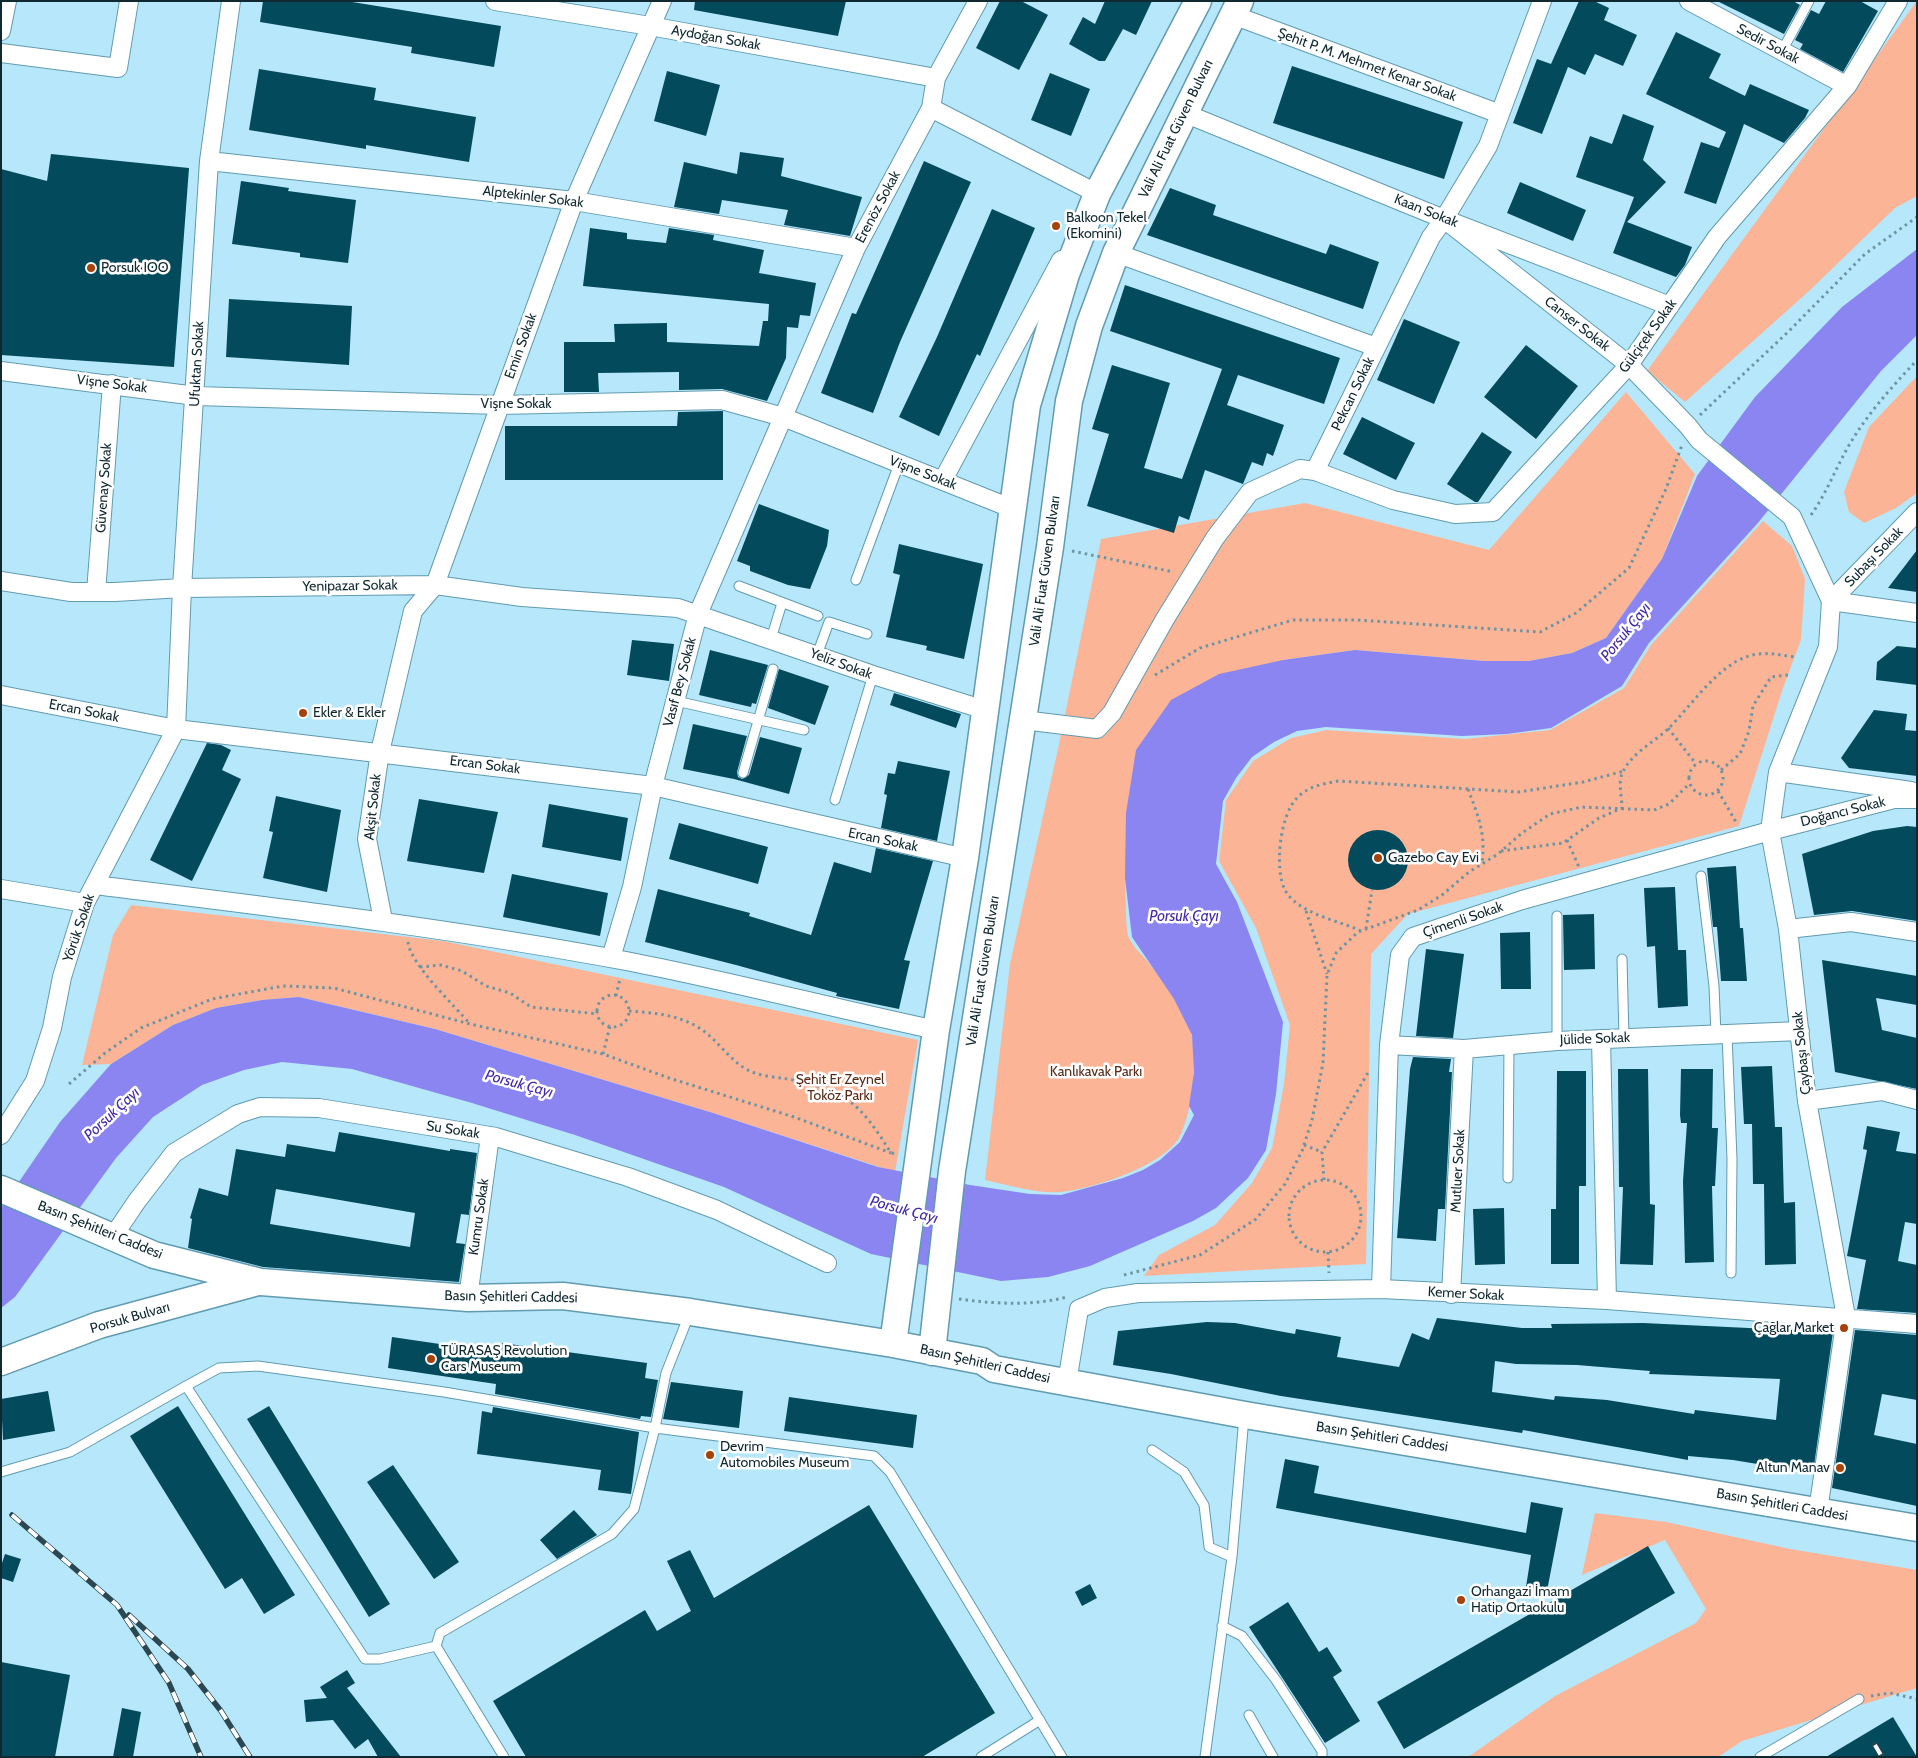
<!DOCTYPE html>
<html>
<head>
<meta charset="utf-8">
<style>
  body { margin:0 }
  #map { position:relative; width:1918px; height:1758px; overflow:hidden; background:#b7e7fa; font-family:Cabin,sans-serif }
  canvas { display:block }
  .frame { position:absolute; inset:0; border:2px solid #102931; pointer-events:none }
</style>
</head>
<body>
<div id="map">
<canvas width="1918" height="1758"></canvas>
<div class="frame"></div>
</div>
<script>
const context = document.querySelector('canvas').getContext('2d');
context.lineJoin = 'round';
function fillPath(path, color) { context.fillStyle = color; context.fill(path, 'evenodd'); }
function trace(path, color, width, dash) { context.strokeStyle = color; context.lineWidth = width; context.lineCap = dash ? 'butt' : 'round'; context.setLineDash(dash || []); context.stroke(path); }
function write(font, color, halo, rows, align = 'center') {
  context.font = font + ' Cabin,sans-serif'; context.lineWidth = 5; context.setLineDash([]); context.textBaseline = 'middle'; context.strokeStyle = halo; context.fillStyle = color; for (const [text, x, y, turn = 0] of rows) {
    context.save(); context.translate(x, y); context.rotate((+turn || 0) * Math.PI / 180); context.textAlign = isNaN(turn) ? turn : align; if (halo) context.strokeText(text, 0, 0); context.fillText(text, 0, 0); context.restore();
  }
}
fillPath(new Path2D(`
  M1917 1V196L1895 208 1808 292 1685 402 1647 371Z
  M1917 376V493L1896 508 1864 523 1849 512 1844 492 1869 427Z
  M1626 392 1695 474 1662 559 1606 638 1572 653 1529 661H1484L1355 650 1283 660 1125 878C1126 891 1125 929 1129 938 1133 947 1142 955 1148 962 1162 979 1189 1016 1192 1037 1197 1063 1192 1114 1179 1138 1161 1167 1092 1189 1060 1192 1038 1194 1007 1185 985 1180L1010 964 1058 749 1101 539 1305 503 1489 550Z
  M1763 521 1792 546 1805 579 1801 640 1783 688 1739 826 1408 914 1371 954 1366 1264 1144 1276 1159 1255 1215 1225 1252 1183 1272 1148 1284 1084 1290 1025 1256 928 1219 861 1226 800 1253 761 1291 738 1326 730 1465 739 1550 730 1624 688 1651 645Z
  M131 905 443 941 918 1040 895 1172 713 1113 435 1029 299 997 262 1000 216 1008 173 1025 111 1064 82 1065 113 935Z
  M1595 1513 1666 1522 1790 1549 1917 1570V1688L1742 1741 1718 1757H1468L1555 1696 1696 1623 1706 1609 1665 1540 1582 1575Z`), '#fcb496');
fillPath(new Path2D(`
  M1917 249V335L1881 371 1757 524 1649 643 1622 686 1551 728 1507 734 1462 736 1326 727 1297 731 1274 742 1252 757 1236 778 1223 801 1216 864 1237 902 1283 1022 1276 1094 1266 1150 1248 1178 1216 1208 1193 1221 1090 1266 1048 1277 1001 1281 871 1254 724 1187 575 1135 472 1103 352 1069 282 1062 244 1070 202 1085 153 1117 116 1158 15 1297 1 1308V1208L60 1122 111 1064 173 1025 216 1008 262 1000 299 997 435 1029 713 1113 878 1167 970 1185 1030 1194 1061 1195 1123 1178 1143 1170 1160 1160 1180 1142 1194 1115 1189 1106 1194 1072 1192 1035 1174 999 1132 937 1125 878 1126 813 1136 750 1171 700 1219 674 1283 660 1355 650 1484 661H1529L1572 653 1606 638 1662 559 1697 476 1755 397 1842 307Z`), '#8a85f1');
fillPath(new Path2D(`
  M263 1H346L501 26 494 67 411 53 412 47 260 22Z
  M695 1H846L838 36 694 10Z
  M1000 1H1021L1048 15 1019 70 976 48Z
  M1105 1H1152L1136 35 1123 29 1105 61H1099L1069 44 1083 17 1095 24Z
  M1579 1H1594L1609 8 1604 20 1637 35 1623 66 1595 54 1585 75 1568 67 1542 134 1513 123 1537 59 1551 64Z
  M1717 1H1793L1800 5 1784 34Z
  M1826 1H1860L1878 11 1843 72 1800 49 1803 44 1795 40 1811 10 1819 14Z
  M1676 32 1721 54 1709 78 1745 96 1750 84 1809 110 1805 118 1784 143 1744 124 1716 204 1684 193 1701 142 1719 148 1726 132 1646 94Z
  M1292 66 1463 122 1444 179 1273 123Z
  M259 69 376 88 374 100 476 117 469 162 366 145V149L249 130Z
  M667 71 720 85 706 136 654 121Z
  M1050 73 1090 89 1071 136 1031 120Z
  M1623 114 1654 126 1643 160 1666 182 1627 222 1692 247 1685 265 1676 277 1613 253 1634 197 1576 177 1590 136 1612 144Z
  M740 152 784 158 781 176 862 197 850 236 784 225 788 210 722 200 719 214 674 207 684 162 737 174Z
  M51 154 189 168 174 367 1 355V169L47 181Z
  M924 161 971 182 900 342 873 413 821 393 852 313 856 314Z
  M241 181 289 188 288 191 356 200 348 263 300 257V253L232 244Z
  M1520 182 1586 210 1573 241 1507 213Z
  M1170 188 1216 205 1213 215 1326 254 1330 244 1379 262 1363 309 1147 235Z
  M992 209 1035 228 980 356 977 354 939 436 899 417 937 337Z
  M590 228 627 233V239L666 243 669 228 714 235 713 240 764 250 759 273 816 283 810 316 800 315 798 328 787 327 786 358 767 401 722 389 679 390V372L598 373 599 392H564V342H615L614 324 667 323V342L759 346 763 321H768L769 304 583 286Z
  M1125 285 1340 358 1324 404 1238 375 1227 405 1284 425 1273 456 1267 453 1263 466 1252 462 1243 484 1205 470 1189 520 1179 516 1174 533 1087 506 1109 434 1092 429 1112 365 1170 383 1144 468 1182 479 1222 369 1110 331Z
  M229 299 352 306 349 365 226 357Z
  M1404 319 1460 342 1434 404 1377 380Z
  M1526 345 1578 386 1536 439 1484 397Z
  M723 411V480H505V426H677L678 412Z
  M1362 417 1415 443 1396 480 1343 454Z
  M1482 432 1512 452 1478 502H1475L1447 484Z
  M759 504 829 530 827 546 810 589 788 585 750 571V566L737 561Z
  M899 544 983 564 964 659 926 650 927 646 886 637 900 575 893 573Z
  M1917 550V592L1888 588Z
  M632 640 674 644 669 681 627 675Z
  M1897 646 1917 648V685L1876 680 1877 662Z
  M710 650 768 665 756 704 752 703 751 707 699 695Z
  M779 669 829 686 815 725 768 708Z
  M894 693 961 714 956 728 890 705Z
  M1874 710 1907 714 1905 730 1917 731V776L1849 768 1841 758Z
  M693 724 747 736 737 772 738 777 742 779 749 775 760 737 802 748 789 794 734 779 683 769Z
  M207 743 221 745 231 750 222 770 241 779 192 881 150 860Z
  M898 761 950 771 937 841 881 828 887 795 884 794 888 773 895 774Z
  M276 796 341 810 327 892 263 878 273 832 269 831Z
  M419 799 498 812 484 873 407 861Z
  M549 804 628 818 621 861 542 847Z
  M679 823 768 847 758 884 669 859Z
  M1907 826 1917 827V921L1852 911 1814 915 1802 854 1873 831Z
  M1348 860a30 30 0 1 1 60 0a30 30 0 1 1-60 0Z
  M876 848 933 861 904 960 910 961 899 1009 836 996 837 993 736 965 645 942 658 889 750 913 749 916 811 935 834 862 871 873Z
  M1736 866 1740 928H1743L1747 981H1721L1717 927H1713L1707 868Z
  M512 874 608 893 600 936 503 917Z
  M1675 887 1678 950H1686L1688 1006 1658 1008 1655 946 1647 947 1644 888Z
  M1594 914 1595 969 1564 970 1563 915Z
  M1530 932 1531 989H1501L1500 933Z
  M1426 949 1464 954 1453 1038 1416 1036Z
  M1822 960 1917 976V1005L1876 998 1882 1030 1917 1038V1089L1835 1072Z
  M1413 1057 1451 1059 1449 1072H1452L1445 1209H1438L1436 1241 1397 1238 1410 1069Z
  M1772 1066 1775 1127H1782L1784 1203 1795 1202 1796 1264 1765 1265 1764 1184H1753L1752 1124H1744L1741 1067Z
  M1618 1069H1648L1650 1204 1655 1205 1653 1265 1620 1264 1623 1187H1619Z
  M1681 1069H1713L1712 1128H1718L1715 1186H1712L1714 1262 1685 1263 1683 1181 1687 1123H1681L1680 1115Z
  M1557 1071H1586V1186H1579V1264H1551V1209H1556Z
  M1867 1126 1900 1132 1896 1151 1917 1154V1224L1905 1222 1898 1261 1917 1265V1313L1857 1309 1866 1260 1847 1256 1867 1150 1863 1149Z
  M339 1132 450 1151V1149L477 1153 469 1215 461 1214 456 1243 465 1244 459 1282 263 1267 188 1248 192 1219 190 1218 199 1188 228 1196 236 1149 285 1157 287 1144 335 1152ZM276 1189 415 1213 410 1247 270 1224Z
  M1504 1208 1505 1264 1475 1265 1473 1209Z
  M1437 1318 1522 1328H1552L1551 1324 1643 1323 1833 1332 1813 1473 1733 1460 1688 1456V1460L1523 1430 1522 1433 1281 1396 1171 1374 1113 1365 1118 1331 1207 1322 1235 1323 1295 1334 1296 1329 1341 1337 1337 1357 1399 1367 1412 1333 1429 1340ZM1495 1361 1516 1364 1577 1365 1650 1371 1649 1374 1780 1379 1776 1420 1695 1410 1694 1414 1607 1400 1555 1396 1554 1400 1492 1392Z
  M1855 1330 1917 1335V1400L1882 1394 1874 1435 1917 1444V1506L1832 1488Z
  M392 1337 501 1353 502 1343 647 1363 645 1378 658 1380 651 1417 641 1416 640 1419 495 1394 496 1384 388 1368Z
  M671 1382 743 1391 739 1428 663 1419Z
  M48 1391 55 1431 3 1440 1 1399Z
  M789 1397 917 1415 913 1448 784 1431Z
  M178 1406 295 1595 264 1614 242 1578 225 1589 130 1436Z
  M269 1406 390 1604 369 1617 247 1419Z
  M493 1407 639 1432 631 1494 598 1490 601 1470 477 1454 482 1411 492 1413Z
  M1285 1459 1319 1466 1314 1493 1526 1533 1531 1502 1563 1508 1547 1591 1526 1587 1531 1555 1276 1508Z
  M393 1465 459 1562 434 1579 367 1482Z
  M869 1505 995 1713 922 1757H526L493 1701 645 1610 657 1631 691 1611 667 1561 690 1550 714 1598Z
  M574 1510 597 1535 557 1559 540 1540Z
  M1648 1546 1675 1593 1404 1749 1377 1702Z
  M5 1554 21 1559 13 1582 1 1578V1566Z
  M1090 1584 1097 1598 1082 1606 1075 1592Z
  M1288 1602 1319 1652 1327 1647 1342 1671 1333 1677 1360 1721 1325 1743 1249 1627Z
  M1 1662 70 1675 55 1757H1Z
  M347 1670 355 1683 347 1688 401 1757H378L368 1739 355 1749 333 1720 306 1722 304 1700 327 1698 320 1687Z
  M122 1708 141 1712 133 1757H113Z
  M1893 1717 1917 1757H1826Z`), '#034a5d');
const lane = new Path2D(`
  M1782 51 1809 1
  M856 580 899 464
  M739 586 818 616
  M771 639 782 603
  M817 655 829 622 867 634
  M676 701 804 730
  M743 773 773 669
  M835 800 873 675
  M1701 876 1714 986 1716 1035
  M1557 916V1041
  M1622 959 1624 1038
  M1727 1034 1732 1159 1731 1273
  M1508 1178 1509 1044
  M186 1386 219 1368 258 1366 444 1392 655 1428 874 1456 890 1472 1062 1757
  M1152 1450 1184 1472 1204 1505 1209 1547 1232 1557
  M1 1472 70 1452 186 1386 365 1659H380L436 1646 504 1757
  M1222 1626 1242 1636 1276 1680 1322 1751V1757
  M436 1646 440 1633 612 1534 634 1509 655 1428 666 1373 689 1315
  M1249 1715 1273 1757
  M981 1757 1040 1720
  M1205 1757 1232 1557 1244 1417
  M1760 1757 1859 1699`);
const street = new Path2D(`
  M495 1 650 26 936 78
  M1689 1 1847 86
  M1233 15 1500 114
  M1 31 7 1
  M1 53 118 68 129 1
  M931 108 1094 192 1097 194 1093 202
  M1184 113 1444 219 1670 306
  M209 161 574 201 856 248
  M1444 219 1629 365 1688 426 1699 440 1792 517 1831 601 1828 647 1778 772 1770 831 1788 929 1807 1101 1846 1317 1818 1511
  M1116 253 1376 347
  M1 371 196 396 500 405 722 400 783 417 1013 509
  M1315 471 1393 500 1455 514 1493 512 1629 365 1717 237 1847 86 1898 1
  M943 480 1061 260
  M1 581 71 592H115L182 588 435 585 522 597 678 608 873 675 985 710
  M96 592 112 384
  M1831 601 1917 512
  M1831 601 1917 613
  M1 695 176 729 653 786 965 858
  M1023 720 1097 729 1112 713 1165 619 1215 538 1250 492 1300 469 1315 471 1431 237 1444 219 1488 146 1542 1
  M1778 772 1911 791
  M95 885C272 907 450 928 626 961 730 981 832 1008 936 1030
  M1 889 85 903
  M383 920 367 839 380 752 413 611 435 585 574 201 662 1
  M1788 929 1851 922 1917 932
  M611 958 632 887 653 786 698 614 856 248 931 108 936 78 978 1
  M1601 1039 1607 1300
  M1389 1045 1464 1049 1557 1041 1800 1031
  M1807 1101 1882 1091 1917 1100
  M1 1135 35 1081 52 1028 62 977 85 903 176 729 182 588 209 161 231 1
  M112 1238 137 1201 174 1153 238 1114 260 1107 319 1108 496 1137 628 1177 717 1210 827 1263
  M1381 1289 1389 1045 1400 955 1413 937 1522 900 1770 831 1894 799H1917
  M1451 1294 1464 1049
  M468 1298 490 1136
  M1069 1370 1079 1309 1105 1298 1138 1293 1381 1289 1607 1300 1917 1324`);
const secondary = new Path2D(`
  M1 1189 154 1255 261 1282 468 1298 563 1296 690 1312 893 1344 982 1361 994 1369 1245 1415 1917 1528
  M893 1344 936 1030 965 858 1027 405 1066 274 1097 194 1198 1
  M932 1352 952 1171 1050 547 1069 401 1089 326 1116 253 1240 1
  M1 1362 99 1325 258 1282`);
trace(lane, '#609bb1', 11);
trace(street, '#609bb1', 20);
trace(secondary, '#609bb1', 29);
trace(new Path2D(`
  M1700 415 1788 332 1865 254 1917 217
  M1811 515C1826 494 1835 470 1848 447 1867 414 1891 388 1917 360
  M1072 551 1174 572
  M1155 675 1200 648 1293 620H1357L1540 632 1576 613 1629 568 1666 489 1682 445
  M1668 728 1696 764
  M1689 778a17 17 0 1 1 34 0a17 17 0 1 1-34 0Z
  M1721 770 1740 754 1749 731 1753 706 1771 677 1788 675
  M1468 789C1478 816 1486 833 1482 863
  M1718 791 1736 822
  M1567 840 1579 867
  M1501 851 1563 843 1599 818 1622 808C1622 798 1618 783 1622 774 1630 754 1653 743 1668 729 1691 706 1718 665 1749 656 1765 651 1779 655 1795 657
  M1306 911 1327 974
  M1366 929 1372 890
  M1361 931C1338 920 1298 914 1285 890 1274 868 1280 815 1297 798 1308 786 1323 784 1338 781L1519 792 1583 782 1624 771
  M408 942C410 964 455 1006 470 1024
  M420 967 441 965 462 971 486 986 510 993 531 1007 598 1014
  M597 1011a16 16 0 1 1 32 0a16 16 0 1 1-32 0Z
  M616 996 620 978
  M629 1011C656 1013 683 1015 705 1032 719 1043 729 1058 744 1068 757 1076 774 1077 788 1079 846 1090 860 1103 891 1153L898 1154
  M603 1054 610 1026
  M69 1084 105 1053 141 1028 212 999 283 986 334 988 470 1024 603 1054 669 1078 794 1117 891 1153
  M1304 1145 1322 1152
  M1324 1180 1322 1152 1369 1071
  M1289 1216a36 36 0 1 1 72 0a36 36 0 1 1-72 0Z
  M1328 1252 1329 1273
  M1124 1275 1200 1255 1256 1219 1285 1184 1302 1151 1312 1120 1323 1063 1327 975 1336 953 1358 932 1418 910 1442 895 1469 872 1498 854 1522 833 1550 814 1582 807 1654 810 1669 804 1689 784
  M959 1299C996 1304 1031 1306 1067 1297
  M1871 1696 1890 1693 1917 1699`), '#6e94a2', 3, [2.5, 4]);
trace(lane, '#fff', 9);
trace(street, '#fff', 18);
trace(secondary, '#fff', 26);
const rail = new Path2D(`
  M12 1515 117 1605 169 1683 201 1757
  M129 1615 188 1669 221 1711 250 1757
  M1875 1745 1882 1757`);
trace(rail, '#2b4751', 5.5);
trace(rail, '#fff', 4, [11]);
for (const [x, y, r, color] of [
  [1056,226,5,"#a54209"],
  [91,268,5,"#a54209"],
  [303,713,5,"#a54209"],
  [1378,858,5,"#a54209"],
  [1844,1328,5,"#a54209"],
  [431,1359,5,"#a54209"],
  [710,1455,5,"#a54209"],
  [1840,1468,5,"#a54209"],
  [1461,1600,5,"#a54209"]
]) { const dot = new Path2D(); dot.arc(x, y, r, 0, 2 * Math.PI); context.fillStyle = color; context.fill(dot); trace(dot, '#fff', 2); }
write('14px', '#102931', '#fff', [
  ["Aydoğan Sokak",716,38,10],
  ["Sedir Sokak",1768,44,28],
  ["Şehit P. M. Mehmet Kenar Sokak",1367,65,20],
  ["Vali Ali Fuat Güven Bulvarı",1176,129,-64],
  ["Alptekinler Sokak",533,197,7],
  ["Erenöz Sokak",878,207,-62],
  ["Kaan Sokak",1426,211,22],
  ["Canser Sokak",1577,324,38],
  ["Gülçiçek Sokak",1648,336,-54],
  ["Emin Sokak",521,346,-70],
  ["Ufuktan Sokak",197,364,-87],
  ["Vişne Sokak",112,384,7],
  ["Pekcan Sokak",1353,394,-64],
  ["Vişne Sokak",516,404],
  ["Vişne Sokak",923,473,21],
  ["Güvenay Sokak",104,488,-86],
  ["Subaşı Sokak",1874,557,-46],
  ["Vali Ali Fuat Güven Bulvarı",1045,571,-82],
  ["Yenipazar Sokak",350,586,-1],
  ["Yeliz Sokak",841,664,20],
  ["Vasıf Bey Sokak",680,682,-75],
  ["Ercan Sokak",84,711,11],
  ["Ercan Sokak",485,765,7],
  ["Akşit Sokak",373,807,-84],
  ["Doğancı Sokak",1843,812,-14],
  ["Ercan Sokak",883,840,12],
  ["Çimenli Sokak",1463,920,-19],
  ["Yörük Sokak",79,928,-71],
  ["Vali Ali Fuat Güven Bulvarı",983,971,-81],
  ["Jülide Sokak",1595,1039,-2],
  ["Çaybaşı Sokak",1802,1053,-96],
  ["Su Sokak",453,1130,9],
  ["Mutluer Sokak",1458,1171,-87],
  ["Kumru Sokak",479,1217,-82],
  ["Basın Şehitleri Caddesi",100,1230,22],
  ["Kemer Sokak",1466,1294,3],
  ["Basın Şehitleri Caddesi",511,1297,1],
  ["Porsuk Bulvarı",130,1318,-16],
  ["Basın Şehitleri Caddesi",985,1364,13],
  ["Basın Şehitleri Caddesi",1382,1437,9],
  ["Basın Şehitleri Caddesi",1782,1505,10]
]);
write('14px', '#102931', '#fff', [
  ["Balkoon Tekel",1066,218],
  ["(Ekomini)",1066,234],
  ["Porsuk IOO",101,268],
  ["Ekler & Ekler",313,713],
  ["Gazebo Cay Evi",1388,858],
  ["Çağlar Market",1834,1328,"right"],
  ["TÜRASAŞ Revolution",441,1351],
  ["Cars Museum",441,1367],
  ["Devrim",720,1447],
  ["Automobiles Museum",720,1463],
  ["Altun Manav",1830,1468,"right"],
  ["Orhangazi İmam",1471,1592],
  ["Hatip Ortaokulu",1471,1608]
], 'left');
write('14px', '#592b17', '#fff', [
  ["Kanlıkavak Parkı",1096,1072],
  ["Şehit Er Zeynel",840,1080],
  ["Toköz Parkı",840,1096]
]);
write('italic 15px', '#432aa6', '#fff', [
  ["Porsuk Çayı",1626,632,-51],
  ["Porsuk Çayı",1184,917],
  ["Porsuk Çayı",519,1084,15],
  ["Porsuk Çayı",112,1114,-43],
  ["Porsuk Çayı",904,1210,15]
]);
</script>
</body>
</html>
